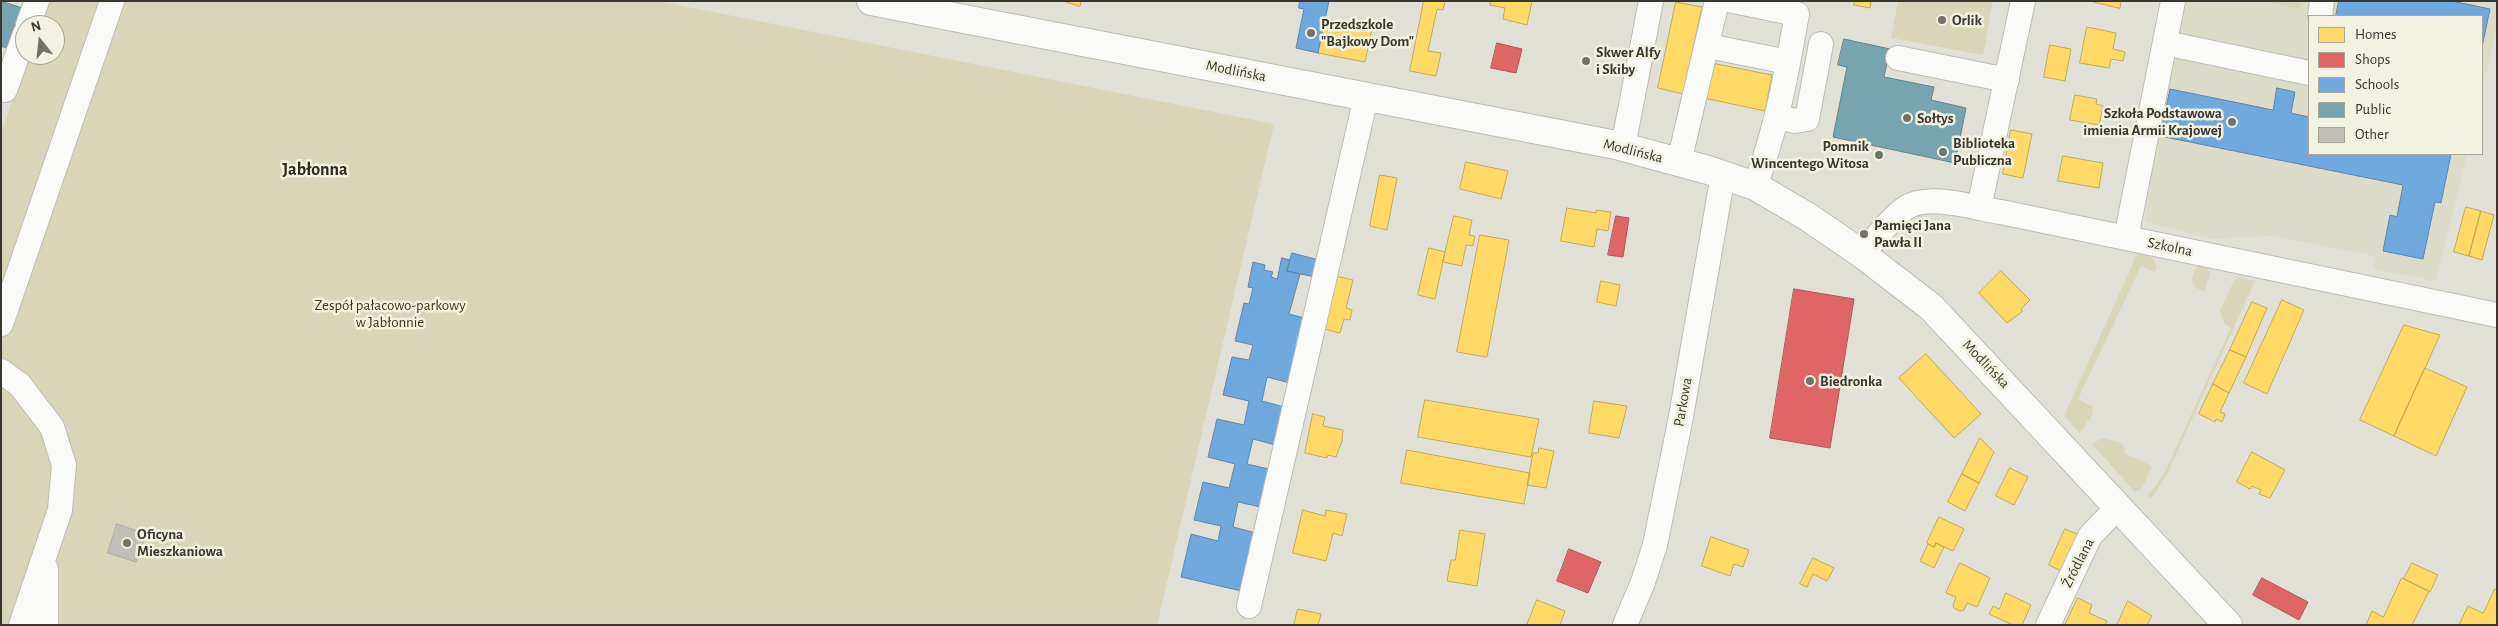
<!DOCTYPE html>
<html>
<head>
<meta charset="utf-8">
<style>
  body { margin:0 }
  #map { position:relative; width:2498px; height:626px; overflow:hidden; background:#e1e0d6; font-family:"Alegreya Sans",sans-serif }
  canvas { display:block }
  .frame { position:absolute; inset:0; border:2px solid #37362f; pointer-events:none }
  .legend { position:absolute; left:2308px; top:15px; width:175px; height:140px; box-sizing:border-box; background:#f3f1df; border:1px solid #a8a699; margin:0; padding:6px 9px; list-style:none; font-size:15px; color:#37362f }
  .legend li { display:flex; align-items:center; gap:10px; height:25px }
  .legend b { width:25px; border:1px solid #a8a699 }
  .north { position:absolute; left:15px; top:15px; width:50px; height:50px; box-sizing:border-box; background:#f3f1df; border:1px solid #a8a699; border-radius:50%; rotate:344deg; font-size:14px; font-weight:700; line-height:20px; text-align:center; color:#37362f }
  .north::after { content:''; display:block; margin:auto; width:18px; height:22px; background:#727269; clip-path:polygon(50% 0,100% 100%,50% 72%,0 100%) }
</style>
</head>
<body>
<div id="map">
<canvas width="2498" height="626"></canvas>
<div class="frame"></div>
<ul class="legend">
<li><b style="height:14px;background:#ffd966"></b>Homes</li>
<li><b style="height:14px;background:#e06666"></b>Shops</li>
<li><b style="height:14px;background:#6fa8dc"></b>Schools</li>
<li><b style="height:14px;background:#76a5af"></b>Public</li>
<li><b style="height:14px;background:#bfbfb7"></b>Other</li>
</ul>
<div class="north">N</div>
</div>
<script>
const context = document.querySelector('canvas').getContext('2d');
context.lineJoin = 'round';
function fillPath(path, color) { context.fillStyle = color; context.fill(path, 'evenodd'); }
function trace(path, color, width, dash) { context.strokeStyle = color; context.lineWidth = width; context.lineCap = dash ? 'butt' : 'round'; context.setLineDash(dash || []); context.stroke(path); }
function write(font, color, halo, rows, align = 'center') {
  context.font = font + ' "Alegreya Sans",sans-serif'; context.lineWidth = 5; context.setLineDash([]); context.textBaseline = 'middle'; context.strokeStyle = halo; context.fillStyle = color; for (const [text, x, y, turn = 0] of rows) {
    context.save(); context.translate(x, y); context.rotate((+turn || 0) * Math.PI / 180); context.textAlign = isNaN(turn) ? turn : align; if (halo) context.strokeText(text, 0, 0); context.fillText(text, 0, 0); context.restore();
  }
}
fillPath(new Path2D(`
  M2164 1H2497V28L2482 91V16H2309V154H2467L2436 281 2373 269 2375 256 2272 236 2213 239 2145 222Z`), '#dcdbc8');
fillPath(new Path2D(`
  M47 1H658L1274 124 1157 625H1V133L28 55H55V25H39Z
  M1898 1H1993L1983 55 1891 38Z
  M2264 1H2301L2299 9Z
  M2139 250 2150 253 2157 266 2155 272 2141 266 2078 399 2093 407 2092 415 2080 433 2064 416Z
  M2199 265 2207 266 2210 275 2204 291 2194 287C2190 279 2193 271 2199 265Z
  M2239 278 2255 281 2168 472 2152 498 2148 496 2165 472 2231 328 2224 323 2220 310 2234 281Z
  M2102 438 2119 442 2125 448 2124 453 2152 466 2142 488 2135 492 2092 444Z`), '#d8d5b8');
const homes = new Path2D(`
  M1063 1H1081L1080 6Z
  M1424 1H1445L1443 10 1437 9 1428 51 1441 53 1436 76 1410 71Z
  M1491 1H1532L1527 25 1503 19 1505 8 1490 5Z
  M1855 1H1871L1870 8 1854 5Z
  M2090 1H2121L2120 8Z
  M1676 2 1702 7 1683 94 1658 88Z
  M1325 18 1372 28 1365 62 1318 53Z
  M2087 27 2116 33 2113 49 2125 52 2123 61 2111 59 2109 68 2080 63Z
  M2050 45 2071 49 2065 81 2044 77Z
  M1712 63 1772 75 1765 111 1704 98Z
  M2075 95 2097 99 2096 104 2103 106 2099 125 2070 120Z
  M2011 130 2032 134 2023 178 2003 174Z
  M2063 156 2103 163 2099 188 2058 181Z
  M1466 162 1508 171 1501 199 1460 189Z
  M1380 175 1397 178 1387 230 1370 226Z
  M2466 207 2481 211 2469 256 2454 252Z
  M1567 208 1596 213V210L1611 212 1608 231 1597 229 1594 247 1561 241Z
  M2481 211 2494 215 2482 260 2469 256Z
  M1454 216 1472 220 1469 235 1475 236 1473 246 1466 245 1462 266 1443 262Z
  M1480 235 1509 240 1487 357 1457 352Z
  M1429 248 1445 252 1435 299 1418 295Z
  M2001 271 2030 300 2021 309 2023 311 2007 323 1979 293Z
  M1331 275 1353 280 1346 308 1352 310 1350 320 1344 319 1340 333 1320 328Z
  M1601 281 1620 285 1616 306 1597 302Z
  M2282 300 2304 310 2267 394 2244 383Z
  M2252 302 2267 308 2246 357 2230 350Z
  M2404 325 2440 335 2394 436 2360 420Z
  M2230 350 2246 357 2229 393 2213 384Z
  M1926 354 1981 414 1954 438 1899 378Z
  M2425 368 2467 387 2436 456 2394 436Z
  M2213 384 2229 393 2220 412 2225 414 2222 422 2216 419 2215 422 2199 414Z
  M1425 400 1539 419 1531 457 1418 437Z
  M1594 401 1627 406 1619 438 1589 433Z
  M1313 414 1325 417 1323 426 1343 430 1342 441 1336 457 1328 455 1327 458 1305 453Z
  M1980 438 1994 452 1979 483 1962 474Z
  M1539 448 1554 451 1546 488 1527 485 1533 453H1538Z
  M1407 450 1530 473 1524 504 1401 483Z
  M2252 452 2285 470 2270 498 2259 494 2261 490 2252 486 2250 489 2237 482Z
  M2010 468 2028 477 2014 505 1996 496Z
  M1962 474 1979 483 1965 511 1948 502Z
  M1303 510 1325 516 1326 510 1347 514 1342 536 1333 533 1326 561 1293 553Z
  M1939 517 1964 529 1953 551 1936 543 1934 547 1927 543Z
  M2065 529 2079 535 2063 572 2049 565Z
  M1460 530 1485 534 1477 586 1447 581 1451 560H1455Z
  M1711 537 1749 550 1743 567 1734 564 1730 576 1702 566Z
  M1936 543 1944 547 1934 568 1920 561 1928 544 1934 547Z
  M1813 558 1834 568 1827 581 1813 574 1807 587 1800 584Z
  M1960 563 1990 578 1977 607 1967 603 1964 610 1960 611 1954 608 1953 605 1956 597 1946 593Z
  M2412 563 2438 575 2430 592 2404 579Z
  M2402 578 2429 591 2412 625H2366L2372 611 2383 617Z
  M2495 589 2497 590V625H2459L2468 606 2483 613Z
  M2006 593 2031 605 2022 625H2013L1989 614 1993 606 1999 609Z
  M2078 598 2092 605 2089 613 2107 621 2105 625H2065Z
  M1537 600 1565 611 1560 625H1527Z
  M2128 601 2152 616 2147 625H2117Z
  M1298 609 1321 614 1318 625H1294Z`);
fillPath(homes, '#ffd966');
trace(homes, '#c3a856', 1);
const shops = new Path2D(`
  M1497 43 1522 49 1516 73 1491 68Z
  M1616 216 1629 218 1623 257 1608 255Z
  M1794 289 1854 299 1830 448 1770 438Z
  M1569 549 1601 562 1588 593 1557 581Z
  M2262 578 2308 602 2299 620 2253 595Z`);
fillPath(shops, '#e06666');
trace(shops, '#ad5856', 1);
const schools = new Path2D(`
  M1300 1H1329L1318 53 1296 48 1304 9 1299 8Z
  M2339 1H2452L2490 9 2482 47V16H2336Z
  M2277 88 2295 92 2291 113 2309 117V154H2451L2441 203 2435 202 2423 259 2383 251 2390 215 2397 217 2403 185 2160 136 2170 89 2273 110Z
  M1292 253 1319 260 1315 277 1287 271Z
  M1282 258 1290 260 1287 271 1300 274 1289 314 1308 319 1294 384 1267 377 1262 401 1288 408 1279 446 1253 439 1247 464 1273 470 1265 508 1238 502 1233 527 1260 534 1246 592 1181 577 1191 534 1218 541 1221 526 1194 520 1203 482 1229 488 1235 464 1208 457 1217 419 1244 425 1249 401 1223 395 1232 357 1249 360 1253 345 1235 341 1244 303 1249 304 1253 288 1248 287 1253 262 1265 265 1264 270 1273 272 1271 277 1277 279Z`);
fillPath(schools, '#6fa8dc');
trace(schools, '#5e86a8', 1);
const public = new Path2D(`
  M1 1 22 8 6 48 1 46Z
  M1844 39 1890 49 1884 77 1934 87 1931 100 1966 108 1955 163 1833 137 1847 67 1838 65Z`);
fillPath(public, '#76a5af');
trace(public, '#638489', 1);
const building = new Path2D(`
  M117 524 146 534 136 562 108 553Z`);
fillPath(building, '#bfbfb7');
trace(building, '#acaba3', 1);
const minor = new Path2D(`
  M1733 1 1797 14C1786 75 1777 128 1755 186
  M2320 16 2322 1
  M28 25 37 1
  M2165 43 2309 73
  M1708 46 1788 62
  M1898 58 2007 80
  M1 89 5 90 25 34
  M1778 117 1795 121 1807 119 1821 44
  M1623 147 1651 1
  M1679 162 1717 1
  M1979 208 2023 1
  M2126 238 2173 1
  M1862 254C1875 240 1888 221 1904 209 1927 192 1974 208 2001 212L2497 315
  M1 324 112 1
  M1 371 20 385 52 427 64 465 60 510 21 625
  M46 569V625
  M1249 606 1366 97
  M1625 625 1643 582 1655 545 1680 422 1723 175
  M2048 625 2090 536 2118 507`);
const major = new Path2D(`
  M871 1 1616 145 1708 170 1755 186 1808 217 1862 254 1931 307 2228 625`);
trace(minor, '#bebdb6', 26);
trace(major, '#bebdb6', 30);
trace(minor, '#fafaf9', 24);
trace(major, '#fafaf9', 28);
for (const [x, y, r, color] of [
  [1942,20,5,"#727269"],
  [1311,33,5,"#727269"],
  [1586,61,5,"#727269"],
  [1907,118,5,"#727269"],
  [2232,122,5,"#727269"],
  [1943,152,5,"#727269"],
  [1879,155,5,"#727269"],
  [1864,234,5,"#727269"],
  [1810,381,5,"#727269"],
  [127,543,5,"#727269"]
]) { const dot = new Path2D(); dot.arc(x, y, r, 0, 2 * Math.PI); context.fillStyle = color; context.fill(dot); trace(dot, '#f3f1df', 2); }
write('bold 15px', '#37362f', '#f3f1df', [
  ["Orlik",1952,20],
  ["Przedszkole",1321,24],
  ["\"Bajkowy Dom\"",1321,41],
  ["Skwer Alfy",1596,52],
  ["i Skiby",1596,69],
  ["Szkoła Podstawowa",2222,113,"right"],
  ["imienia Armii Krajowej",2222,130,"right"],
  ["Sołtys",1917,118],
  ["Biblioteka",1953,143],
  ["Publiczna",1953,160],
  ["Pomnik",1869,146,"right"],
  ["Wincentego Witosa",1869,163,"right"],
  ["Pamięci Jana",1874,225],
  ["Pawła II",1874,242],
  ["Biedronka",1820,381],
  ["Oficyna",137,534],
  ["Mieszkaniowa",137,551]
], 'left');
write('15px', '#37362f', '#f3f1df', [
  ["Modlińska",1236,71,11],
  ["Modlińska",1633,151,14],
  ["Szkolna",2170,247,12],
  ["Modlińska",1986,364,46],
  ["Parkowa",1683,402,-80],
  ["Źródlana",2078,563,-63]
]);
write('15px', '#3a3616', '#f3f1df', [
  ["Zespół pałacowo-parkowy",390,305],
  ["w Jabłonnie",390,322]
]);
write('bold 18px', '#2c2b1d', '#f3f1df', [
  ["Jabłonna",315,170]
]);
</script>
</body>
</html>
